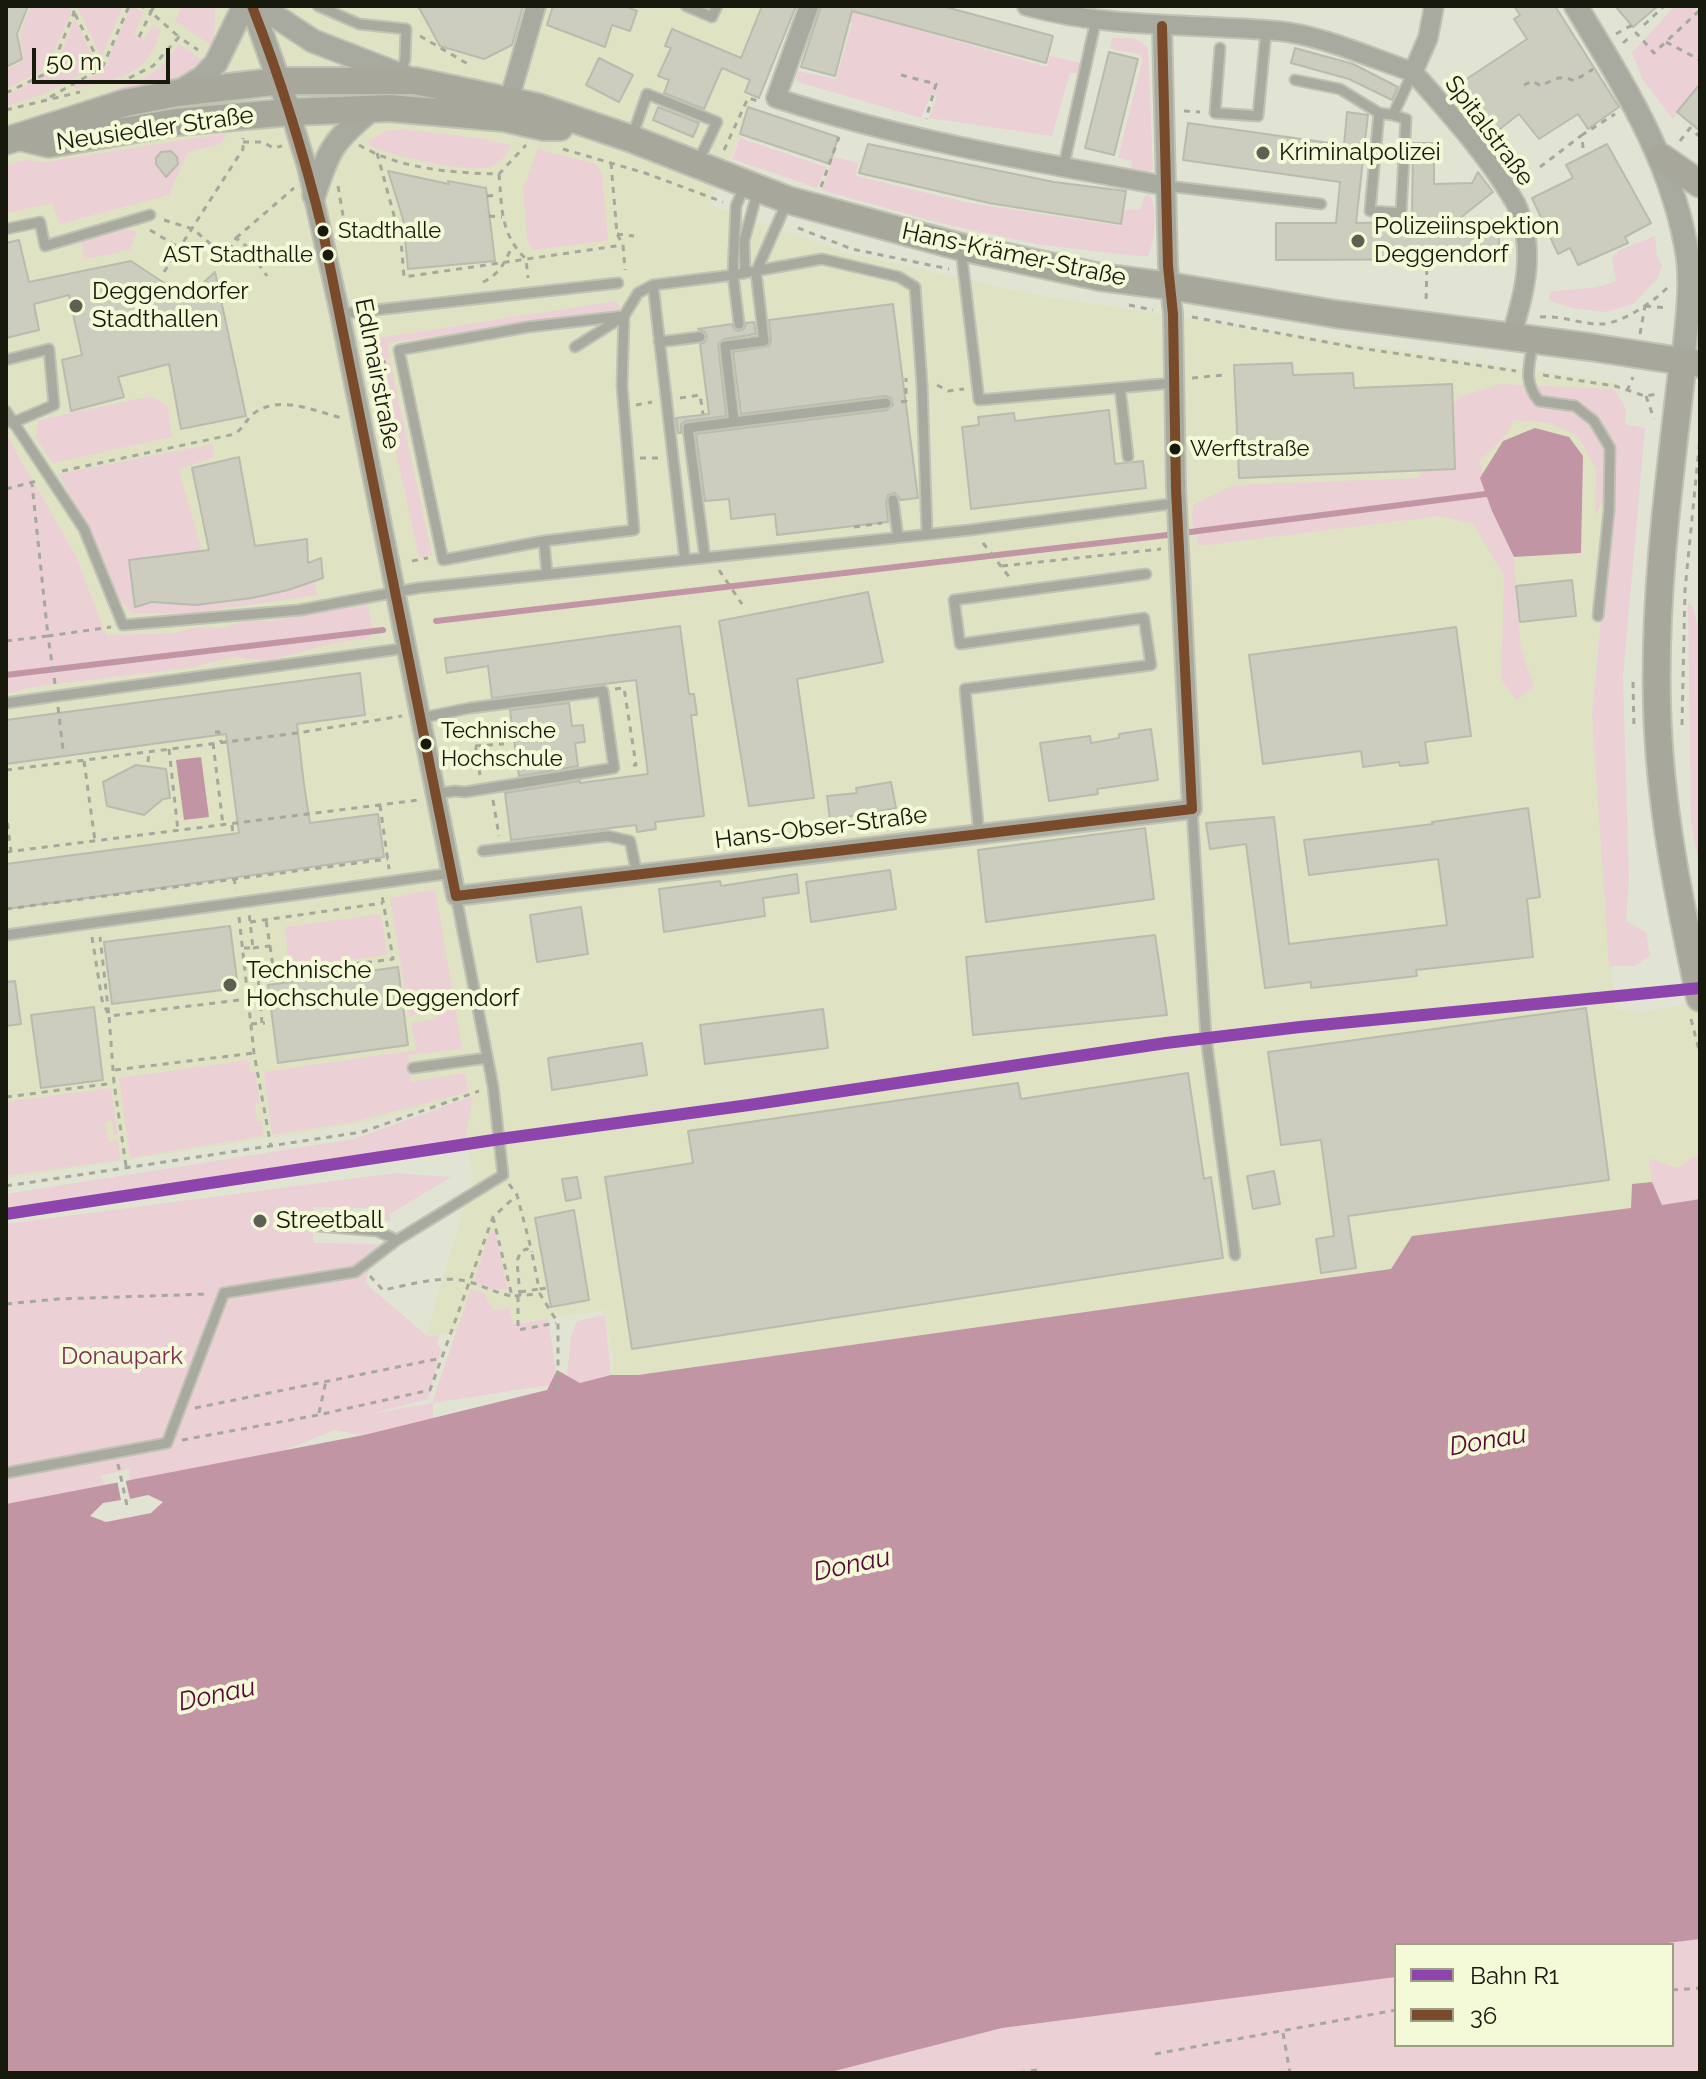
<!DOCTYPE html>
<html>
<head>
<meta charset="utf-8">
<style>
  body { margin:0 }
  #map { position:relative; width:1706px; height:2079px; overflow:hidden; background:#e1e4d2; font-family:Raleway,sans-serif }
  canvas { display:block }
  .frame { position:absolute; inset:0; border:8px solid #18190d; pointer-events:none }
  .legend { position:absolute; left:1394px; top:1943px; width:280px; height:104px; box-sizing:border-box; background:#f4f9d7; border:2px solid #9c9f86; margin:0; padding:10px 14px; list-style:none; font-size:24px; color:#18190d }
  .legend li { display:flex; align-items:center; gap:16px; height:40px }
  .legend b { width:40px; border:2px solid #9c9f86 }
  .scale { position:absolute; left:32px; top:48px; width:138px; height:36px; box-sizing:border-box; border:4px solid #18190d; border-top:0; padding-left:10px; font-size:24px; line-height:28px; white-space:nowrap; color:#18190d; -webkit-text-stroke:6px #f4f9d7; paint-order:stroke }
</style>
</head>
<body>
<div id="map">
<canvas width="1706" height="2079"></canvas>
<div class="frame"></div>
<ul class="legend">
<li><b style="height:10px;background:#8e44ad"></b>Bahn R1</li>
<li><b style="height:10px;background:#7a4b2a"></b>36</li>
</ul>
<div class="scale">50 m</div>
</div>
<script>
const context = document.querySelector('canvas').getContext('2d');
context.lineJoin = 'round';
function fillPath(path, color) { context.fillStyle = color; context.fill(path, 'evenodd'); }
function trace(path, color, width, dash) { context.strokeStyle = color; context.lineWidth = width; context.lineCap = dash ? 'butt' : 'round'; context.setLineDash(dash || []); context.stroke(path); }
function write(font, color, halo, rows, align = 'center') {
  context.font = font + ' Raleway,sans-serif'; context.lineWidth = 8; context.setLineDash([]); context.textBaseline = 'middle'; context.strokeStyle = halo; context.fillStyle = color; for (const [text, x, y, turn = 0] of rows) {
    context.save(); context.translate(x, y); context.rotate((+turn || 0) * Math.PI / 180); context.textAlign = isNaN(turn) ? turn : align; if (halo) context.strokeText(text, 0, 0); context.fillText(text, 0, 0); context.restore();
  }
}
fillPath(new Path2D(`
  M6 6H794L710 205 851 254 1042 296 1619 383 1592 714 1615 1008 1635 1013 1700 1002V1199L1632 1185 1631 1208 1412 1236 1392 1269 638 1375H612L613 1360 604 1310 426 1336 473 1176 466 1138 472 1096 352 1125 6 1179V690L122 677 76 556 6 434Z`), '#dfe3c4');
fillPath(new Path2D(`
  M30 6H69L71 13 46 69 6 89V70L24 60 20 35Z
  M77 6H123L101 58Z
  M131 6 144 12 134 34 145 39 153 24 160 30C149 79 116 77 74 89V86L104 70Z
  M182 6H215L214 47 175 21Z
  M1675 6H1700V84L1673 119 1643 80 1632 53Z
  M851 11 1047 67 1050 56 1081 63 1079 73H1070L1052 136 929 118 937 96 931 94 921 118 795 81 798 71 836 79 852 23 848 21Z
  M75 19 97 66 44 94 6 106V96L53 71Z
  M1112 38C1127 38 1139 36 1148 49L1153 169 1149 174 1130 175 1132 161 1118 158 1142 62 1141 54 1110 49Z
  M179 44 205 62C186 79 133 102 109 91 145 78 156 77 179 44Z
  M403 129 485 139 511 145C506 155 500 164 489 167 466 173 392 156 370 146L368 141 386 131Z
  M227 133 221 144 188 152 169 195 60 224 52 203 6 213V165L26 160 45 162Z
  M740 138 826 167 817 188 732 159Z
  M538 149 595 164 602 172 608 238 604 241 533 250 527 239 523 189Z
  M834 157 858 163 856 176 969 203 1121 226 1125 210 1141 209 1144 196 1150 195C1158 210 1155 241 1148 256H1137L1036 244 936 222 822 190Z
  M128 229 136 232 130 250 85 259 81 241Z
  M1655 236 1657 256 1662 265 1658 278 1633 304 1606 312 1571 308 1549 300 1550 292C1573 288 1596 290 1616 281L1612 257 1622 249Z
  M617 301 619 310 387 343 390 358 376 361 371 339Z
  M390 362 432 555 419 558 377 364Z
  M1500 384 1614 389 1626 409 1625 424 1645 428 1623 678 1629 881 1626 921 1646 932 1650 955 1635 966H1609L1592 714 1614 477 1595 516 1596 468 1577 435 1549 423 1513 420 1507 434 1479 462 1514 557 1521 649 1534 687 1516 700 1501 679 1504 575 1473 524 1440 516 1199 546 1192 520 1193 505 1234 485 1419 478 1458 397Z
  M151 396 168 407 172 437 53 463 36 438 39 420Z
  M6 434 76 556 106 635 175 633 198 627 223 628 249 620 271 621 354 605 358 607 367 602 372 623 369 638 334 643 267 661 232 657 194 667 27 688 6 694Z
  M212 444 214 457 179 470 202 551 129 560 135 607C155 602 171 605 191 605 232 605 276 595 314 581L317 595 192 613H132L118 598 84 521 58 474Z
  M1688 602 1693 607 1700 635V873L1691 820Z
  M435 889 462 1049 408 1055 411 1082 465 1073 469 1092 353 1122 272 1135 264 1072 416 1050 411 1023 436 1019 435 1005 422 1004 421 1015 409 1016 390 898Z
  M381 914 387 955 289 968 285 927Z
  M248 1060 250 1071 255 1072 262 1114 259 1103H255L257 1121H262L264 1136 130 1158 119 1078Z
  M111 1088 118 1135 114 1136 112 1120 105 1122 108 1142 118 1140 120 1160 6 1176V1102Z
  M473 1096 466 1138 468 1150 6 1219V1194L354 1139Z
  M1700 1153V1199L1662 1205 1652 1182 1649 1158 1677 1168Z
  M396 1173 451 1177 390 1214V1221H377V1208L313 1207V1243L377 1244 365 1283 427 1336 439 1335 437 1345 441 1349 428 1399 366 1415 432 1403 471 1289 484 1293 493 1310 509 1308 513 1324 548 1319 556 1372 550 1385 433 1403V1418L364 1435 334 1430 280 1452 130 1481 129 1469 100 1476 106 1486 6 1504V1224Z
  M490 1231H495L507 1289H489L474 1281Z
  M605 1315 611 1375 580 1383 567 1376 571 1338 577 1321Z
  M1700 1939V2073H827L1002 2028 1396 1977V2045H1672V1945H1651Z`), '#ebd0d5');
fillPath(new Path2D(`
  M1535 428 1569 437 1583 456 1581 553 1514 557 1492 511 1480 478 1503 441Z
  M201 757 209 817 184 820 176 760Z
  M1652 1182 1662 1205 1700 1199V1939L1651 1945H1396V1977L1002 2028 827 2073H6V1504L364 1435 547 1390 557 1370 580 1383 611 1375H638L1391 1269 1412 1236 1631 1208 1632 1184Z`), '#c295a5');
fillPath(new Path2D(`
  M125 1478 130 1499 148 1495 163 1502 151 1513 106 1522 90 1516 103 1503 121 1500 117 1480Z`), '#e1e4d2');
trace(new Path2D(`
  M436 621 1159 536 1486 494
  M6 675 383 630`), '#c295a5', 6);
const building = new Path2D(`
  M6 6H28L17 34 22 59 6 67Z
  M418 6H523L512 45 484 59 440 46Z
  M553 6H625L637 11 630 31 612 25 605 47 547 25Z
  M762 6H796L759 98 745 92 750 80 722 68 704 109 664 93 669 80 658 76 671 48 665 46 672 29 741 58Z
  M821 6H942L1053 36 1046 63 852 11 835 76 801 67Z
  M1514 6H1555L1619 107 1588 129 1578 114 1539 139 1519 114 1487 139 1478 127 1481 125 1456 86 1527 39 1514 19 1520 15Z
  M1615 6H1658L1633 27Z
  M1295 48 1353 64 1398 87 1392 100 1349 79 1291 63Z
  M1109 52 1138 59 1114 155 1085 148Z
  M599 58 633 75 619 102 586 85Z
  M1700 84V131L1677 112Z
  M658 107 699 123 693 137 653 120Z
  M748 107 838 137 830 164 740 134Z
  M1347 112 1368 115 1356 223 1412 222 1413 143H1434V184L1472 183 1478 172 1493 192 1455 222H1499V259L1276 260V223H1336L1340 182 1183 160 1188 123 1344 145Z
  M868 144 1054 182 1126 191 1121 224 989 203 859 173Z
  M1607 144 1651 223 1625 237 1628 243 1578 265 1570 248 1558 254 1532 198 1573 178 1566 165Z
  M171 151 177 157 178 164 166 177 156 164V158L161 152Z
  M388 171 449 184 448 181 486 188 495 261 408 269 403 219Z
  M19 240 29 282 131 261 187 298 215 272 246 416 181 429 169 364 118 377 124 397 71 411 62 360 82 355 69 295 34 304 39 330 6 338V243Z
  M893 304 918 498 901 500 895 493 888 495 886 501 888 522 777 535 775 514 731 519 729 499 705 501 696 434 887 410 893 405 891 398 885 396 741 414 733 352 769 346 771 340 769 320Z
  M754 322 756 334 724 339 718 344 726 416 686 421 681 424V433H678L676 418 709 414 700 344 705 342 707 337 705 332 698 329 732 324 734 329 739 331 744 329 746 323Z
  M1292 363 1293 375 1353 373 1354 388 1452 384 1455 469 1239 478 1234 365Z
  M1109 410 1115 464 1143 461 1146 488 971 509 962 427 979 425 978 417 1014 413 1015 421Z
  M239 457 255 546 307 539 308 563 321 558 323 578 288 590 252 598 196 605 152 602 135 607 129 560 209 550 192 468Z
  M1572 580 1576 616 1520 622 1516 586Z
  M868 592 883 662 797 679 814 798 749 806 719 621Z
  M680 626 689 694H694L697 715H691L704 816 655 822 656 829 637 832 636 825 511 840 505 793 580 781V783L648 774 636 680 492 698 488 666 447 673 445 658Z
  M1456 627 1471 736 1425 742 1428 763 1400 766 1399 762 1363 767 1361 751 1263 764 1249 655Z
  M360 673 365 715 297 724 304 785 310 823 378 814 384 857 6 909V864L239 833 226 734 6 764V720Z
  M569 703 572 726 583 725 585 742 575 743 578 766 519 776 510 710Z
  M1151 729 1158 780 1097 789 1098 794 1049 801 1040 743 1090 736 1091 743 1119 738V734Z
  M136 765 166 769 170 798 163 799 144 815 107 806 103 782Z
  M891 782 896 808 830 820 827 796 857 793 856 788Z
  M1528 808 1540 897 1527 899 1533 957 1416 970 1417 976 1311 988V982L1265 988 1246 844 1210 849 1206 823 1274 817 1289 944 1447 925 1438 859 1309 875 1304 840 1433 824 1432 822Z
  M1145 828 1154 899 986 922 978 850Z
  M890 870 896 909 811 922 806 882Z
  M797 874 799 893 763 898 765 916 664 932 659 889 720 881 721 886Z
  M581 907 588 954 537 962 530 915Z
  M230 926 238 988 112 1004 104 942Z
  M1155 935 1167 1015 973 1035 966 957Z
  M398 967 408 1045 278 1063 268 985Z
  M15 981 21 1024 6 1026V982Z
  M94 1007 103 1080 41 1088 31 1015Z
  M1586 1008 1609 1180 1348 1216 1356 1268 1321 1273 1316 1239 1334 1236 1321 1140 1281 1145 1268 1052Z
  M823 1009 828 1048 705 1064 700 1025Z
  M642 1043 647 1075 552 1090 548 1058Z
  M1188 1073 1204 1179 1211 1177 1223 1258 632 1349 605 1177 693 1163 688 1131 1018 1083 1021 1099Z
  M1274 1171 1280 1204 1253 1209 1247 1176Z
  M577 1177 581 1198 566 1201 562 1179Z
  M574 1210 589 1300 551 1307 535 1218Z`);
fillPath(building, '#cccdbf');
trace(building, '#b9bcad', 2);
const service = new Path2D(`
  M318 6 359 24 406 29 405 60 400 73
  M686 6 712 17 717 6
  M1220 48 1215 113 1258 116 1266 31
  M1295 80 1340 89 1379 113
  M1393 115 1379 113 1370 211 1401 213 1406 119 1393 115 1413 72
  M632 137 647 94 717 122 698 162
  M1063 169 1096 20
  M1167 186 1321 204
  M6 229 40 222 45 246 150 215
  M961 250 979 400 1174 383
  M745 273 744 241 758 190
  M340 314 618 283
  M624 316 622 386 634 530 544 541 443 560 399 350 528 327 624 316 638 293 653 285
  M739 324 733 275 822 259 899 277 915 287 922 385 927 534
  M659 342 700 337
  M1533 343C1529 366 1523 382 1539 401L1575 406 1594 421 1610 448 1609 511 1598 616
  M575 347 621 318
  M6 360 49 349 54 405 12 423
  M1120 388 1128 457
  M6 411 84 529 123 625 300 610 418 588 970 530 1177 503
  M734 422 886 403
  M893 500 898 537
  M544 541 547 574
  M705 558 688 428 734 422 725 346 764 341 756 272 787 202
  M685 560 653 285 733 275 736 206 745 185
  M6 703 407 648
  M421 718 470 708 603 691 614 768 465 792 455 791 436 794
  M1192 809 1206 1038 1235 1255
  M979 834 965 689 1151 665 1144 618 960 644 954 600 1146 574
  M483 851 608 836 630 841 637 874
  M6 935 452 873
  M413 1068 487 1058
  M318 1226 377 1231 397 1240
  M6 1473 167 1443 224 1293 355 1272 397 1240 503 1175 493 1086 456 896`);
const minor = new Path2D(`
  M809 6 776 98C903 140 1035 162 1167 186
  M1027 6C1110 29 1194 23 1278 31 1321 35 1371 58 1413 72
  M1413 72C1446 109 1488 156 1513 199 1521 211 1527 237 1527 252 1528 282 1519 309 1511 338
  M1413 72 1428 38 1434 6
  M506 111 536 6
  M290 112 307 167 340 314 456 896 1192 809 1176 489 1173 314 1168 266 1162 26`);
const tertiary = new Path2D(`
  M252 6 290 112
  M260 6 313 41 411 79
  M1576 6C1624 86 1674 163 1688 258 1692 291 1686 328 1683 362
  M179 92 203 77 216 63 244 6
  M314 195C329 148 334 140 372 109`);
const secondary = new Path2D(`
  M24 138 49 144 176 122 290 112 389 108 504 118 544 127H560
  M6 141 125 103 177 93 281 81H415L538 107 632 139 788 200 961 247 1100 277 1170 286 1335 314 1590 347 1700 364
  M1661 157 1700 184
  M1683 362C1670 475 1654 589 1657 703 1659 805 1679 899 1700 998`);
trace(service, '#c0c2b4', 13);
trace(minor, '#c0c2b4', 22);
trace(tertiary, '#c0c2b4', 26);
trace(secondary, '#c0c2b4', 30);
trace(new Path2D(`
  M154 6 151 12 179 37
  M75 14 102 68
  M1644 25 1664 6
  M1616 34 1630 26 1654 53 1700 10
  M420 36 468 64
  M139 37 151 12 141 6
  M1666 42 1700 60
  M1623 43 1632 35
  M901 75 936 84 926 119
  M129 78 153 66 179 37 198 50
  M1524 85 1532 81 1541 86C1552 80 1562 74 1574 81L1593 69
  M6 93 47 73 52 66 74 13 72 6
  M50 97 102 68 129 6
  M6 110 80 92
  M1184 111 1200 112
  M1680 141 1690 128 1700 137
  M243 142H263L273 148 282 146
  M359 145C399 169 453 173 499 174L526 145
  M1583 148 1582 135 1615 114
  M563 149 645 173 723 202
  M724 150 748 98 758 101
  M377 153 401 241 404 277 623 245
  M611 163 617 234 623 245 625 270
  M1540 167 1582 135
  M499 174C502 208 500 234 526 259L528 278
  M338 186 346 233 341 240
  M821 187 839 137
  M487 196 499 195
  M489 216 502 217
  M164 220 193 229 214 247 231 248 236 238 246 246 267 276
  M379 222 403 219
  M798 228 852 249 949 269
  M150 230 178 247
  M617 234 634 236
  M236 238 294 188
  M1400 259 1427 260 1426 305
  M164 272 243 149V138
  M483 282C499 275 506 261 512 246
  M1129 305 1153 310
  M1645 306 1669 308
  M1192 317 1353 347 1516 371
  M1540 317C1562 315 1582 325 1603 324 1624 322 1655 301 1669 286
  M1640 334 1645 306
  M368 365 388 361
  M1543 375 1615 386 1645 396 1657 394
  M1192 378 1224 375
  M937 385 948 391 964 389
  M1627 391 1633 377
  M1646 396 1654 419
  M680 398 700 395 703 414
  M901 402 906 401V378
  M636 405 652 402
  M640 458H660
  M62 471 235 434C243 428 246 420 253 414 278 394 315 411 342 418
  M6 489 37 481
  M854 527 882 523
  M983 543 1010 578
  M412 561 428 558
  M1002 566 1161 549
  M719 570 742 604
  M6 641 48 636 32 484
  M1633 682 1634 730
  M55 684 48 636 111 627
  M615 689 624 688 636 765 627 766
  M58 707 63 750
  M472 723 480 775
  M1682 725 1685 590 1700 438
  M215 732H219L221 742
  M213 743 223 825
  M475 746 504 744
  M169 749 178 831
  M84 761 95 841
  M148 762 149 751
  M6 770 297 733 402 716
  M493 800 499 836
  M380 805 389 869
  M6 811 11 852
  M232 825 233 834
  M6 852 419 800
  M234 878 236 890
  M6 909 388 859
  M239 917 254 1053 271 1147
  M250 922 383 903
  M92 937 102 1000 109 1016 100 937
  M270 946 274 974
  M244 948H253L249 913
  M253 948 270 946 266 920
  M1691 1019 1700 1054
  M262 1023 258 976 393 959 382 895
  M251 1024 265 1023
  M115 1070 254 1053
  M6 1097 114 1083
  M126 1166 114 1083 109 1016 247 999
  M509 1184 517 1195 532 1252
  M6 1186 362 1132 479 1091
  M493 1217 512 1296 540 1294 558 1323V1392
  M370 1276 383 1290C410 1285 443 1274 470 1282 486 1287 495 1293 512 1296
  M520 1292 539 1289
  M518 1296V1330L556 1323
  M520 1296 517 1261 521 1251 527 1249 532 1253 539 1289 548 1288
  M6 1304 58 1299 208 1294
  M195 1408 442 1358
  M319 1413 326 1381
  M182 1440 318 1415 430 1390 493 1217 517 1195
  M118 1464 128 1510
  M1672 1990 1700 1988
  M1283 2033 1290 2073
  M1155 2054 1396 2010
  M1019 2073 1037 2070`), '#a6a89c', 3, [6, 6]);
trace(service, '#a9aa9f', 9);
trace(minor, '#a9aa9f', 18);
trace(tertiary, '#a9aa9f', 22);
trace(secondary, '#a7a89b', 26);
trace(new Path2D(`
  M252 6C281 80 304 154 323 232L456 896 1192 809 1176 489 1173 314 1168 266 1162 26`), '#7a4b2a', 10);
trace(new Path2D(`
  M6 1214 500 1139 749 1105 1166 1043 1300 1027 1700 988`), '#8e44ad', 12);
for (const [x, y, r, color] of [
  [1263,153,8,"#5e6052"],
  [323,231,7,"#18190d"],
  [1358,241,8,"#5e6052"],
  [328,255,7,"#18190d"],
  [76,306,8,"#5e6052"],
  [1175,449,7,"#18190d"],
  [426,744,7,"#18190d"],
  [230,985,8,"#5e6052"],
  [260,1221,8,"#5e6052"]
]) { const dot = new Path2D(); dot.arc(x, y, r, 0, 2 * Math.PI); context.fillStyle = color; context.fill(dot); trace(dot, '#f4f9d7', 3); }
write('22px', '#18190d', '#f4f9d7', [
  ["Stadthalle",338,231],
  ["AST Stadthalle",313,255,"right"],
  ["Werftstraße",1190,449],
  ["Technische",441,731],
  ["Hochschule",441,759]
], 'left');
write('24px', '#18190d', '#f4f9d7', [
  ["Neusiedler Straße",155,129,-8],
  ["Spitalstraße",1489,131,53],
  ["Hans-Krämer-Straße",1014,255,12],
  ["Edlmairstraße",377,374,79],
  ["Hans-Obser-Straße",821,828,-7]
]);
write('24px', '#18190d', '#f4f9d7', [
  ["Kriminalpolizei",1279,153],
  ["Polizeiinspektion",1374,227],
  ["Deggendorf",1374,255],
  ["Deggendorfer",92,292],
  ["Stadthallen",92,320],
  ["Technische",246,971],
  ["Hochschule Deggendorf",246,999],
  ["Streetball",276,1221]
], 'left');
write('24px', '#7d2d58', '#f4f9d7', [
  ["Donaupark",122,1357]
]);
write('italic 26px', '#590839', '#f4f9d7', [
  ["Donau",1488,1441,-10],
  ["Donau",852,1565,-12],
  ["Donau",217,1695,-12]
]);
</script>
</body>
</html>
